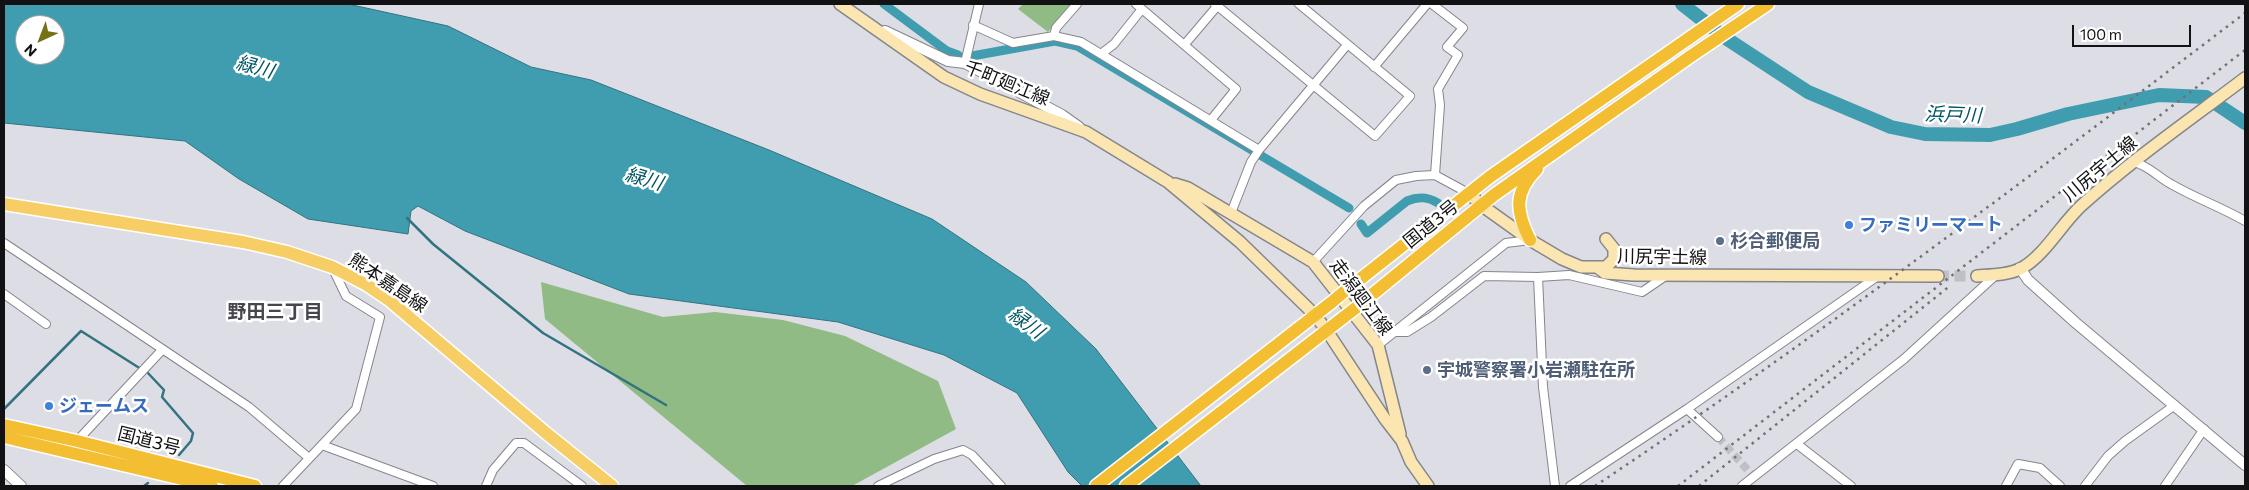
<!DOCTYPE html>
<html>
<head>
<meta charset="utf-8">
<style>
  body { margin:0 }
  #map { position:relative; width:2249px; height:490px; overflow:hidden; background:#dddde5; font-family:Commissioner,sans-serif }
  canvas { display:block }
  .frame { position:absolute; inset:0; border:5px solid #121214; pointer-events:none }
  .north { position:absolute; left:15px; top:15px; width:50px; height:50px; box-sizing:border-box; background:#fff; border:1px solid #a0a0a1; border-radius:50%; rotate:223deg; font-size:14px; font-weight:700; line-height:20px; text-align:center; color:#121214 }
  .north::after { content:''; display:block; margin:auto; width:18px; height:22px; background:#767214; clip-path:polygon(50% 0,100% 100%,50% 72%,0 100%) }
  .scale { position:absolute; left:2072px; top:25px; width:119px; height:22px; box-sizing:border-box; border:2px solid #121214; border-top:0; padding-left:6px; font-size:15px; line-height:18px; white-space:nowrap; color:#121214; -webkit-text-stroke:4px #fff; paint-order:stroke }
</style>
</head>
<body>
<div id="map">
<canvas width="2249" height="490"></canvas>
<div class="frame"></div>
<div class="north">N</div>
<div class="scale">100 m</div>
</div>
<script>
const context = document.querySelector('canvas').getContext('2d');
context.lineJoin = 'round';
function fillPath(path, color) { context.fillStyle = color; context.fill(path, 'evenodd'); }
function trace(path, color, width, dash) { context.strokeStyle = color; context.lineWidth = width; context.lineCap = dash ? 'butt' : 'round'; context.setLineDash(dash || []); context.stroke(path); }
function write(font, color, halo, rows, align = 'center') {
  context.font = font + ' Commissioner,"Noto Sans JP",sans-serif'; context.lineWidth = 5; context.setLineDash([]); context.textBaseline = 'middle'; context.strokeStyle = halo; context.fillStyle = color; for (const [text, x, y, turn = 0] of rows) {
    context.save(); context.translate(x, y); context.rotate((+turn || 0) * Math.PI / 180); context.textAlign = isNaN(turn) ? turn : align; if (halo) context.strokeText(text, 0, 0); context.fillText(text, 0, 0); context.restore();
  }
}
fillPath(new Path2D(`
  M1023 4H1072L1048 32 1018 9Z
  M541 282 663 317 715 312 783 320 845 336 938 381 956 429 852 486H747L545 319Z`), '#90bb84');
const water = new Path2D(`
  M4 4H348L448 26 531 67 591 80 769 150 932 219 1026 282 1096 349 1201 486H1082L1068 472 1017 393 944 355 838 322 629 294 465 231 418 206 411 211 408 234 308 219 239 179 185 141 4 123ZM25 25H55V55H25Z`);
fillPath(water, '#409daf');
trace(water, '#327380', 1);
trace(new Path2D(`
  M407 218 433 244 543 333 666 405
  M146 371 164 390 162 397 193 433 191 441 179 455
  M4 409 81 331 141 369
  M144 486 148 483`), '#327380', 2.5);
trace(new Path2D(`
  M884 4 947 51 958 55
  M972 56 1055 41 1077 46 1349 208
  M1361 224 1367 233 1407 201C1419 196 1428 197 1438 203`), '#409daf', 9);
trace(new Path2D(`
  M1682 4 1724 37 1808 92 1891 127 1925 134 1990 135 2017 129 2068 114 2159 95 2206 97 2245 123`), '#409daf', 14);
trace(new Path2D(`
  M1718 437 1754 477`), '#bfbfc6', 8, [8, 4]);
trace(new Path2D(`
  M1938 276H1977`), '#bfbfc6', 11, [11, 5.5]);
const minor = new Path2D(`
  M1136 4 1236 89 1211 120
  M1215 4 1375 136 1410 96 1299 4
  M1432 4 1463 28 1447 47 1458 55 1438 89 1440 105 1435 175
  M973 25 1013 43 1054 36 1081 42 1259 150
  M1054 36 1056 28 1077 4
  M1185 44 1219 4
  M1101 54 1114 44 1142 9
  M965 63 979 4
  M1374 67 1427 4
  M2134 162C2149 166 2158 177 2171 184 2195 198 2221 207 2245 221
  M1231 213 1251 162 1259 150 1347 45
  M4 243 249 407 309 458
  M1313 262 1364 206 1396 180 1416 176 1435 175 1470 194
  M1538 277 1543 387 1555 486
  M4 294 46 324
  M1396 332H1407L1431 317 1484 276 1538 277 1569 275 1642 292 1667 275
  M1378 345 1506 243 1530 240
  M1687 409 1718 437
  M77 441 162 350
  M1797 444 1851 486
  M322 445 433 486
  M283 486 356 409 380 317 346 296 333 269
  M486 486 493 470 516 443H524L582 486
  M878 486 934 459 963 450 972 455 1001 486
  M1570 486 1687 409 1878 276
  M1742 486 1904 359 1997 274
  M2006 486 2018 464 2040 468 2060 486
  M2085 486 2108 456 2125 441 2175 405
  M2165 486 2204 429`);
const tertiary = new Path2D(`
  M885 31 948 61 965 63 1062 115 1079 127
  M2020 268 2028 280 2076 323 2245 465
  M4 470 21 486`);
const secondary = new Path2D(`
  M840 4 944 77 980 94 1086 132 1168 182 1240 242 1315 315 1327 331 1385 419 1402 441 1411 462 1428 486
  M1175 184 1188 188 1313 262 1378 345 1400 434
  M1470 194 1481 205 1530 240 1562 259 1581 267H1597L1605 273 1634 275 1938 276
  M1597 267H1606L1614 259V249L1606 239
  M1977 276C1991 275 2009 275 2022 268 2045 255 2062 223 2082 205 2133 159 2191 119 2245 78`);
const primary = new Path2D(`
  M4 204 243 242 287 252 332 267 367 285 389 300 546 433 612 486`);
const trunk = new Path2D(`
  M1530 240C1516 212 1513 193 1537 169
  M1345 291 1491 176 1738 4
  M1357 307 1494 195 1691 56 1768 4
  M4 425 77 441 255 486
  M4 437 212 486
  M1096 486 1332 302
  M1126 486 1344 317`);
trace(minor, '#85858c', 10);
trace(tertiary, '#85858c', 12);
trace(secondary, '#85858c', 14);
trace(primary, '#fff', 15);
trace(trunk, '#fff', 15);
trace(minor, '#fff', 8);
trace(tertiary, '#fff', 10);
trace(secondary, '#fbe6b2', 11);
trace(primary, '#f7ce66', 12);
trace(trunk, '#f4be33', 12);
trace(new Path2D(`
  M1595 486C1818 337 2032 175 2245 13
  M1678 486 2245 50
  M1699 486 1951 285`), '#717176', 2.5, [2.5, 5]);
const trunkBridge = new Path2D(`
  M1332 302 1345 291
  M1344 317 1357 307`);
trace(trunkBridge, '#fff', 15, []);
trace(trunkBridge, '#f4be33', 12);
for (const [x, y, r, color] of [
  [1849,225,5,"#3f7fe0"],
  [1720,241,5,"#5c6f8a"],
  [1427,370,5,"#5c6f8a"],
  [49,406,5,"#3f7fe0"]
]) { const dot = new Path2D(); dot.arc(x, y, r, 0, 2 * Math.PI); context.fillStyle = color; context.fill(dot); trace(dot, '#fff', 2); }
write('18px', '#121214', '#fff', [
  ["千町廻江線",1007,83,22],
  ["川尻宇土線",2100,169,-40],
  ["国道3号",1431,224,-39],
  ["川尻宇土線",1662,257,1],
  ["熊本嘉島線",388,283,34],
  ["走潟廻江線",1361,297,53],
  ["国道3号",149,441,14]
]);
write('bold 18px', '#366cbe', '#fff', [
  ["ファミリーマート",1859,225],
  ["ジェームス",59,406]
], 'left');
write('bold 18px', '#4e5e75', '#fff', [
  ["杉合郵便局",1730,241],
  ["宇城警察署小岩瀬駐在所",1437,370]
], 'left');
write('italic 19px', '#005562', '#fff', [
  ["緑川",255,67,15],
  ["浜戸川",1953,115,2],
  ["緑川",644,179,16],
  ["緑川",1026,323,36]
]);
write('bold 19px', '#46464c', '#fff', [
  ["野田三丁目",275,312]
]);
</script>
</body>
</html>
